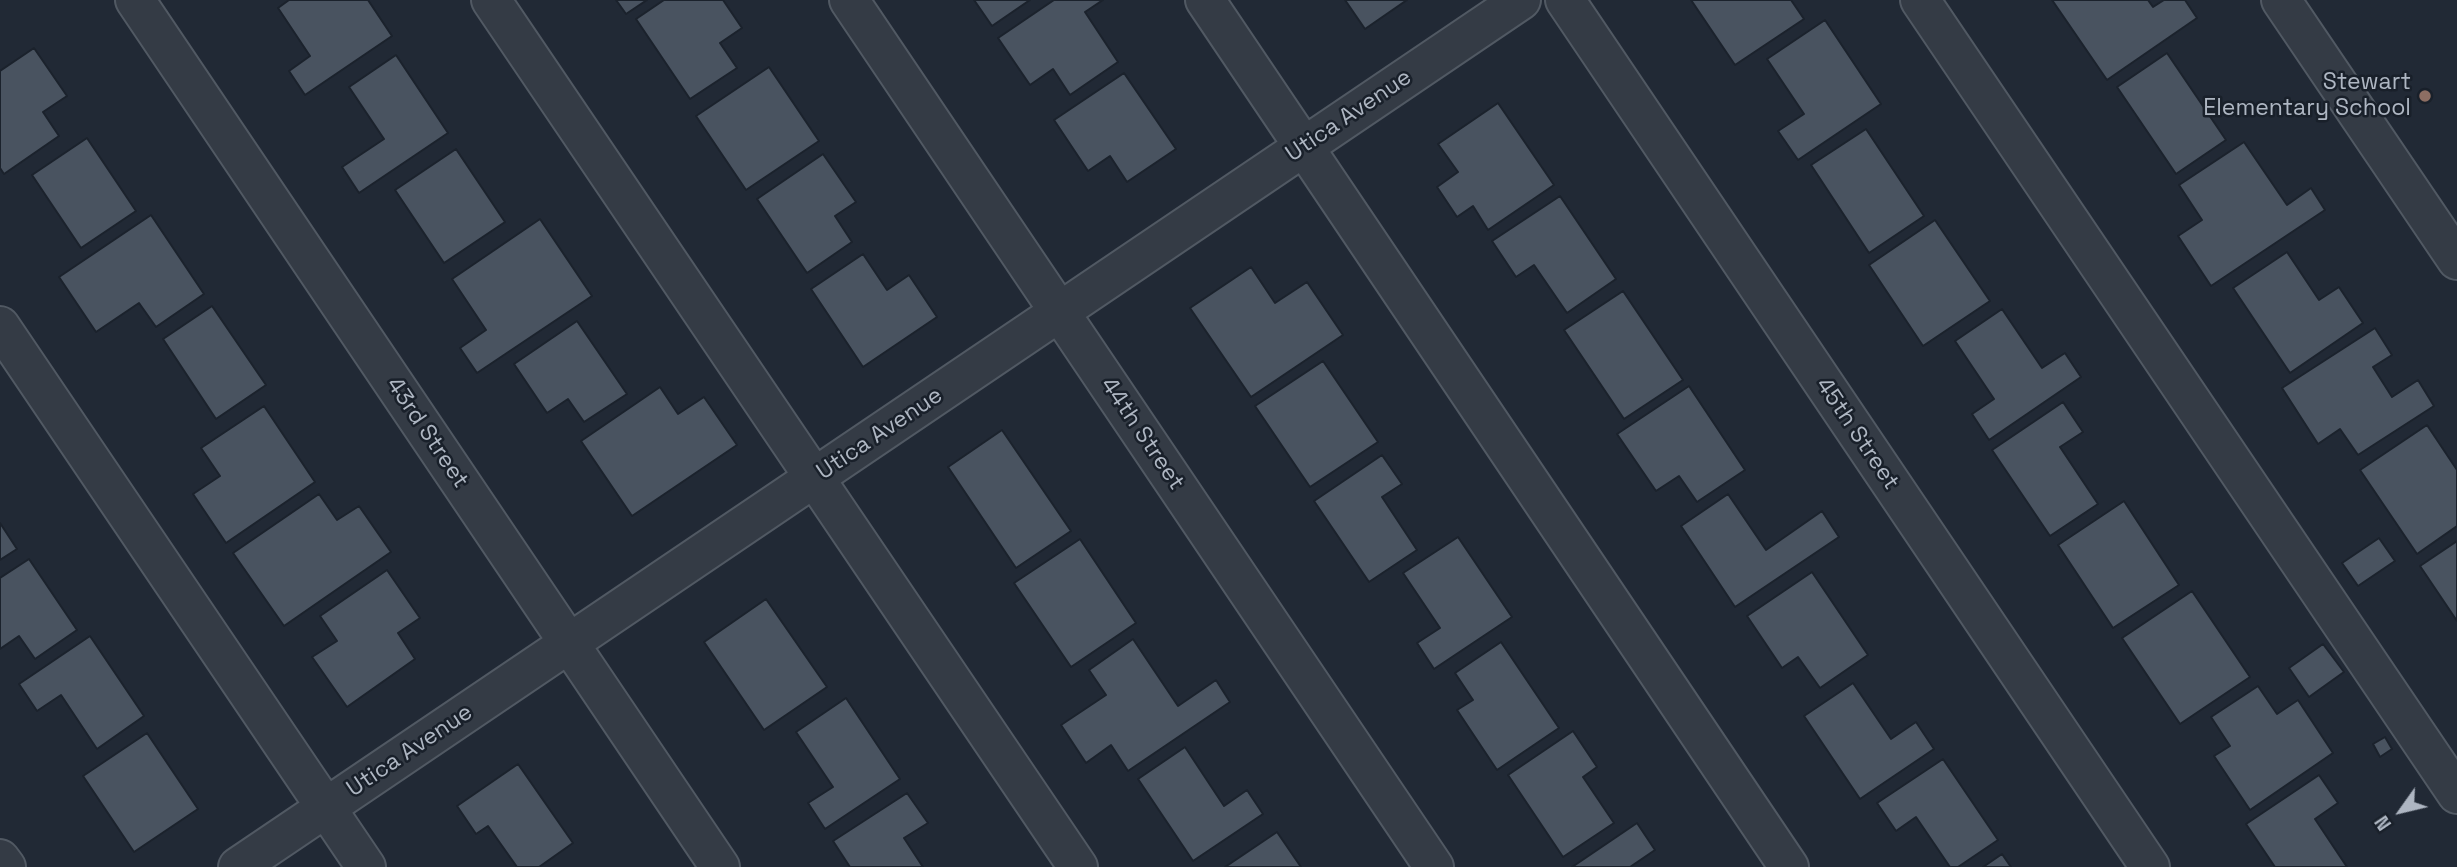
<!DOCTYPE html>
<html>
<head>
<meta charset="utf-8">
<style>
  body { margin:0 }
  #map { position:relative; width:2457px; height:867px; overflow:hidden; background:#212935; font-family:"Space Grotesk",sans-serif }
  canvas { display:block }
  .north { position:absolute; left:2366px; top:776px; width:70px; height:70px; -webkit-text-stroke:5px #19202a; paint-order:stroke; rotate:236deg; font-size:19px; font-weight:700; line-height:28px; text-align:center; color:#aeb6c2 }
  .north::after { content:''; display:block; margin:auto; width:24px; height:32px; background:#aeb6c2; clip-path:polygon(50% 0,100% 100%,50% 72%,0 100%) }
</style>
</head>
<body>
<div id="map">
<canvas width="2457" height="867"></canvas>
<div class="north">N</div>
</div>
<script>
const context = document.querySelector('canvas').getContext('2d');
context.lineJoin = 'round';
function fillPath(path, color) { context.fillStyle = color; context.fill(path, 'evenodd'); }
function trace(path, color, width, dash) { context.strokeStyle = color; context.lineWidth = width; context.lineCap = dash ? 'butt' : 'round'; context.setLineDash(dash || []); context.stroke(path); }
function write(font, color, halo, rows, align = 'center') {
  context.font = font + ' "Space Grotesk",sans-serif'; context.lineWidth = 5; context.setLineDash([]); context.textBaseline = 'middle'; context.strokeStyle = halo; context.fillStyle = color; for (const [text, x, y, turn = 0] of rows) {
    context.save(); context.translate(x, y); context.rotate((+turn || 0) * Math.PI / 180); context.textAlign = isNaN(turn) ? turn : align; if (halo) context.strokeText(text, 0, 0); context.fillText(text, 0, 0); context.restore();
  }
}
const building = new Path2D(`
  M289 0H368L392 36 305 95 289 71 310 56 278 8Z
  M616 0H647L626 14Z
  M664 0H723L742 28 720 43 737 68 690 99 636 19Z
  M974 0H1030L992 26Z
  M1054 0H1103L1085 12 1118 62 1070 95 1053 69 1030 85 998 38Z
  M1345 0H1407L1365 29Z
  M1691 0H1791L1804 19 1735 65Z
  M2052 0H2148L2153 7 2164 0H2185L2197 18 2107 80Z
  M1825 20 1881 104 1798 160 1778 131 1804 114 1767 59Z
  M34 48 67 96 43 112 59 136 4 174 0 168V71Z
  M2167 53 2226 140 2176 174 2117 87Z
  M396 55 448 133 359 193 342 167 384 139 349 87Z
  M769 67 819 141 746 190 696 116Z
  M1124 73 1176 149 1127 182 1110 156 1088 171 1054 120Z
  M1498 103 1554 185 1488 230 1473 206 1457 217 1437 187 1458 172 1438 144Z
  M1866 129 1924 216 1869 253 1811 165Z
  M87 138 136 211 81 248 32 175Z
  M2244 142 2287 205 2311 188 2325 210 2211 286 2178 236 2202 220 2179 185Z
  M456 149 505 222 444 263 395 190Z
  M823 154 856 202 835 216 852 242 807 273 757 199Z
  M1560 196 1616 279 1567 313 1534 265 1516 277 1492 241Z
  M151 215 204 294 156 327 139 303 96 332 59 277Z
  M540 219 592 296 477 373 460 348 486 330 452 279Z
  M1935 220 1990 301 1923 346 1869 265Z
  M2287 252 2319 300 2339 287 2363 323 2290 373 2233 288Z
  M863 254 887 290 909 275 937 317 863 367 811 289Z
  M1251 267 1275 303 1307 282 1343 335 1251 397 1190 308Z
  M1623 291 1683 380 1624 419 1564 330Z
  M212 306 266 385 216 419 163 339Z
  M2002 309 2042 368 2065 353 2081 377 1989 440 1972 414 1994 399 1955 341Z
  M577 321 627 394 584 422 568 399 547 413 514 364Z
  M2375 328 2392 355 2373 367 2392 397 2418 380 2434 406 2358 455 2340 429 2318 444 2282 388Z
  M1323 361 1378 442 1310 487 1255 406Z
  M1689 386 1745 470 1697 502 1679 476 1656 491 1617 434Z
  M660 387 678 414 704 397 737 445 632 516 581 441Z
  M2063 402 2083 432 2060 447 2098 504 2050 536 1992 450Z
  M264 406 315 482 226 543 193 494 220 476 201 448Z
  M2427 425 2457 470V526L2417 554 2360 470Z
  M1002 430 1071 531 1016 568 948 467Z
  M1382 455 1402 484 1382 497 1417 550 1369 582 1314 501Z
  M319 494 337 520 359 506 391 552 284 626 233 553Z
  M1728 494 1766 550 1822 511 1839 537 1735 607 1681 526Z
  M2124 501 2179 585 2113 628 2058 545Z
  M0 523 17 549 0 560Z
  M1458 537 1512 617 1434 669 1417 643 1440 628 1403 573Z
  M2379 538 2395 561 2358 586 2342 563Z
  M1080 539 1136 623 1071 667 1014 583Z
  M2457 541V621L2420 566Z
  M29 559 77 630 35 659 19 636 0 649V578Z
  M387 570 420 618 398 633 415 659 347 707 312 657 337 641 320 616Z
  M1812 572 1868 655 1820 688 1798 657 1782 668 1747 616Z
  M2192 591 2250 677 2180 724 2122 638Z
  M766 599 827 687 764 730 704 642Z
  M90 636 144 716 97 749 61 695 37 711 19 684Z
  M1133 639 1178 706 1216 680 1230 702 1128 771 1111 745 1086 763 1061 725 1106 695 1089 670Z
  M1501 642 1559 728 1497 770 1457 710 1473 700 1455 673Z
  M2323 644 2344 672 2309 697 2289 668Z
  M1853 683 1891 739 1916 722 1934 749 1860 799 1804 716Z
  M2258 686 2277 714 2298 700 2333 753 2250 810 2214 756 2230 746 2211 717Z
  M846 698 900 779 825 829 808 803 833 787 796 732Z
  M1573 731 1597 767 1583 777 1614 823 1563 857 1508 775Z
  M147 733 198 809 134 852 83 776Z
  M2385 737 2392 749 2380 757 2373 744Z
  M1185 747 1224 806 1247 790 1263 814 1193 861 1138 779Z
  M1943 759 1998 840 1958 867H1950L1916 817 1896 831 1877 803Z
  M518 764 573 843 539 867H517L488 826 476 834 457 806Z
  M2319 775 2338 803 2315 819 2347 867H2275L2246 824Z
  M907 793 928 823 904 838 923 867H850L833 841Z
  M1637 823 1655 850 1630 867H1572Z
  M1277 832 1301 867H1225Z
  M2002 854 2011 867H1983Z`);
fillPath(building, '#495360');
trace(building, '#1b222c', 2);
const minor = new Path2D(`
  M135 0 720 867
  M491 0 1078 867
  M849 0 1434 867
  M1205 0 1789 867
  M1565 0 2150 867
  M1920 0 2457 794
  M2281 0 2457 260
  M0 326 366 867
  M0 859 6 867
  M238 867 1521 0`);
trace(minor, '#515963', 42);
trace(minor, '#343b45', 38);
for (const [x, y, r, color] of [
  [2425,96,7,"#8d6e63"]
]) { const dot = new Path2D(); dot.arc(x, y, r, 0, 2 * Math.PI); context.fillStyle = color; context.fill(dot); trace(dot, '#19202a', 2.5); }
write('23px', '#aeb6c2', '#19202a', [
  ["Stewart",2411,83],
  ["Elementary School",2411,109]
], 'right');
write('23px', '#aeb6c2', '#19202a', [
  ["Utica Avenue",1349,116,-34],
  ["43rd Street",427,433,56],
  ["Utica Avenue",880,434,-34],
  ["44th Street",1142,434,56],
  ["45th Street",1857,434,56],
  ["Utica Avenue",410,751,-34]
]);
</script>
</body>
</html>
